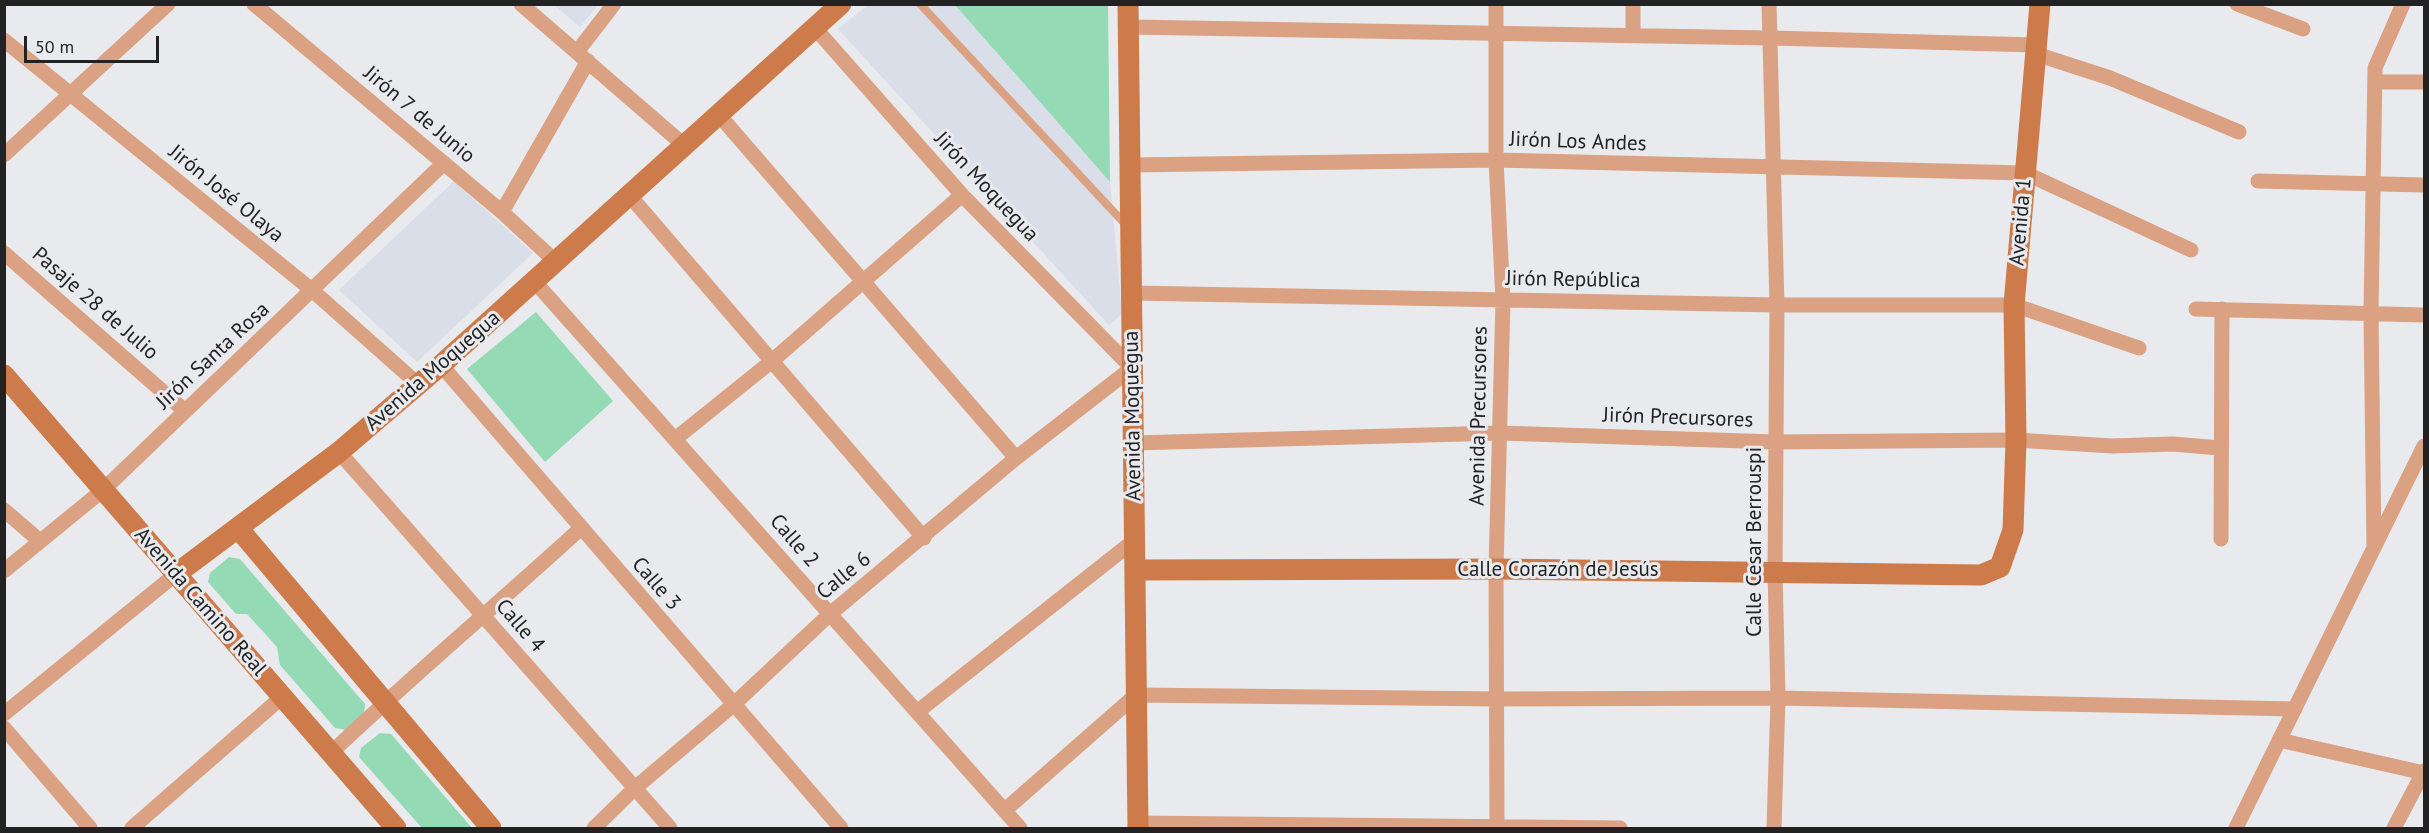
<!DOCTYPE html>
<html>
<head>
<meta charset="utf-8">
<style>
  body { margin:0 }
  #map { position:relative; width:2429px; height:833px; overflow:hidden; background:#e8eaed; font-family:"PT Sans",sans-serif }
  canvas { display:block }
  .frame { position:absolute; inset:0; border:6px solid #222223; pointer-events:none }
  .scale { position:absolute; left:24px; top:36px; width:135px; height:27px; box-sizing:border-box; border:3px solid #222223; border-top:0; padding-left:8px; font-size:18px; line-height:21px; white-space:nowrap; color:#222223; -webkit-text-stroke:4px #e8eaed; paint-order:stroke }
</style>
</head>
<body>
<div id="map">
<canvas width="2429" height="833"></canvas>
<div class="frame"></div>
<div class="scale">50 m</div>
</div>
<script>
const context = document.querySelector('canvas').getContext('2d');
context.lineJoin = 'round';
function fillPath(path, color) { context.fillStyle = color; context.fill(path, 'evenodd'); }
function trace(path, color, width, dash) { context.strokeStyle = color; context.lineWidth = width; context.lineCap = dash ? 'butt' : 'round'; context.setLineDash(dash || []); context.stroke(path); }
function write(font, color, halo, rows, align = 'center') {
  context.font = font + ' "PT Sans",sans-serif'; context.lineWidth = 6; context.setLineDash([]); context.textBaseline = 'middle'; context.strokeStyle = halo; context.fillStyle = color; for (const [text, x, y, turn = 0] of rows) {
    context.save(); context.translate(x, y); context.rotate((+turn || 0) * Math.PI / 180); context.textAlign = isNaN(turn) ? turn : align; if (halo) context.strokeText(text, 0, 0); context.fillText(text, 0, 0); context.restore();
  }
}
fillPath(new Path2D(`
  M554 5H598L580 27Z
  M868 5H955L1110 182 1122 314 1109 325 838 29Z
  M454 181 533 253 417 362 339 290Z`), '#dadee8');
fillPath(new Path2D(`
  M955 5H1108L1110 182Z
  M536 312 613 401 545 462 467 369Z
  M229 557 240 559 365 704 364 714 346 730 335 728 280 665 277 647 247 614H236L208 582 210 573Z
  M380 733 391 734 472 828H422L359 757 361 748Z`), '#94dab4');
trace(new Path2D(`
  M920 4 1126 225`), '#daa182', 8);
trace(new Path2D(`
  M254 4 502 212 555 261
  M521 4 685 146
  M1496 4V160L1503 300 1496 569 1497 828
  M1769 4 1777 305 1775 571 1778 698 1774 828
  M2237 4 2303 29
  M1129 27 1770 38 2037 45
  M1633 35V4
  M4 40 313 291 419 385
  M577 52 614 4
  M2036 54 2110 78 2239 132
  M2375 82H2424
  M719 115 1016 458
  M4 155 168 4
  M1130 165 1496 160 2025 173 2191 250
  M2258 181 2424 185
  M630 196 924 538
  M502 212 588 61
  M4 253 185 411
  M535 282 1020 828
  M1132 293 1777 305H2014L2139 348
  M2196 309 2424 315
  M441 365 841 828
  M675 439 772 361 962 195
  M1133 443 1500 433 1776 442 2016 440 2112 446 2173 444 2220 448
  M339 452 670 828
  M4 510 40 541
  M2221 539 2222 309
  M2374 548 2371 314 2375 68 2403 4
  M4 571 103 490 444 163
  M917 712 1135 540
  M4 714 176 574
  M4 728 90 828
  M2279 740 2424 773
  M331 753C412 676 498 604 580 529
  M1005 810 1136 695 1498 699 1778 698 2295 709
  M1138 823 1620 828
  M132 828 282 697
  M594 828 635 788 733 705 830 614 1016 458 1132 368 962 195 815 28
  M2236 828 2424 446
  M2394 828 2424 771`), '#daa182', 15);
trace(new Path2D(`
  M1128 4 1138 828
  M4 375 396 828
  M238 528 491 828
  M1135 570 1496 569 1981 575 2000 567 2013 530 2016 440 2014 305 2040 4
  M176 574 339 452 441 365 841 4`), '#ce7b4b', 21);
write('21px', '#222223', '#e8eaed', [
  ["Jirón 7 de Junio",419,115,40],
  ["Jirón Los Andes",1578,142,2],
  ["Jirón Moquegua",986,187,47],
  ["Jirón José Olaya",226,194,39],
  ["Avenida 1",2021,222,-85],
  ["Jirón República",1573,280,1],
  ["Pasaje 28 de Julio",95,304,41],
  ["Jirón Santa Rosa",213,356,-43],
  ["Avenida Moquegua",433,371,-41],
  ["Avenida Moquegua",1133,416,-91],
  ["Avenida Precursores",1479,416,-89],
  ["Jirón Precursores",1678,418,2],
  ["Calle 2",794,541,49],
  ["Calle Cesar Berrouspi",1755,542,-90],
  ["Calle Corazón de Jesús",1558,570],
  ["Calle 6",844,576,-39],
  ["Calle 3",656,584,49],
  ["Avenida Camino Real",200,602,49],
  ["Calle 4",520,626,49]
]);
</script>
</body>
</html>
